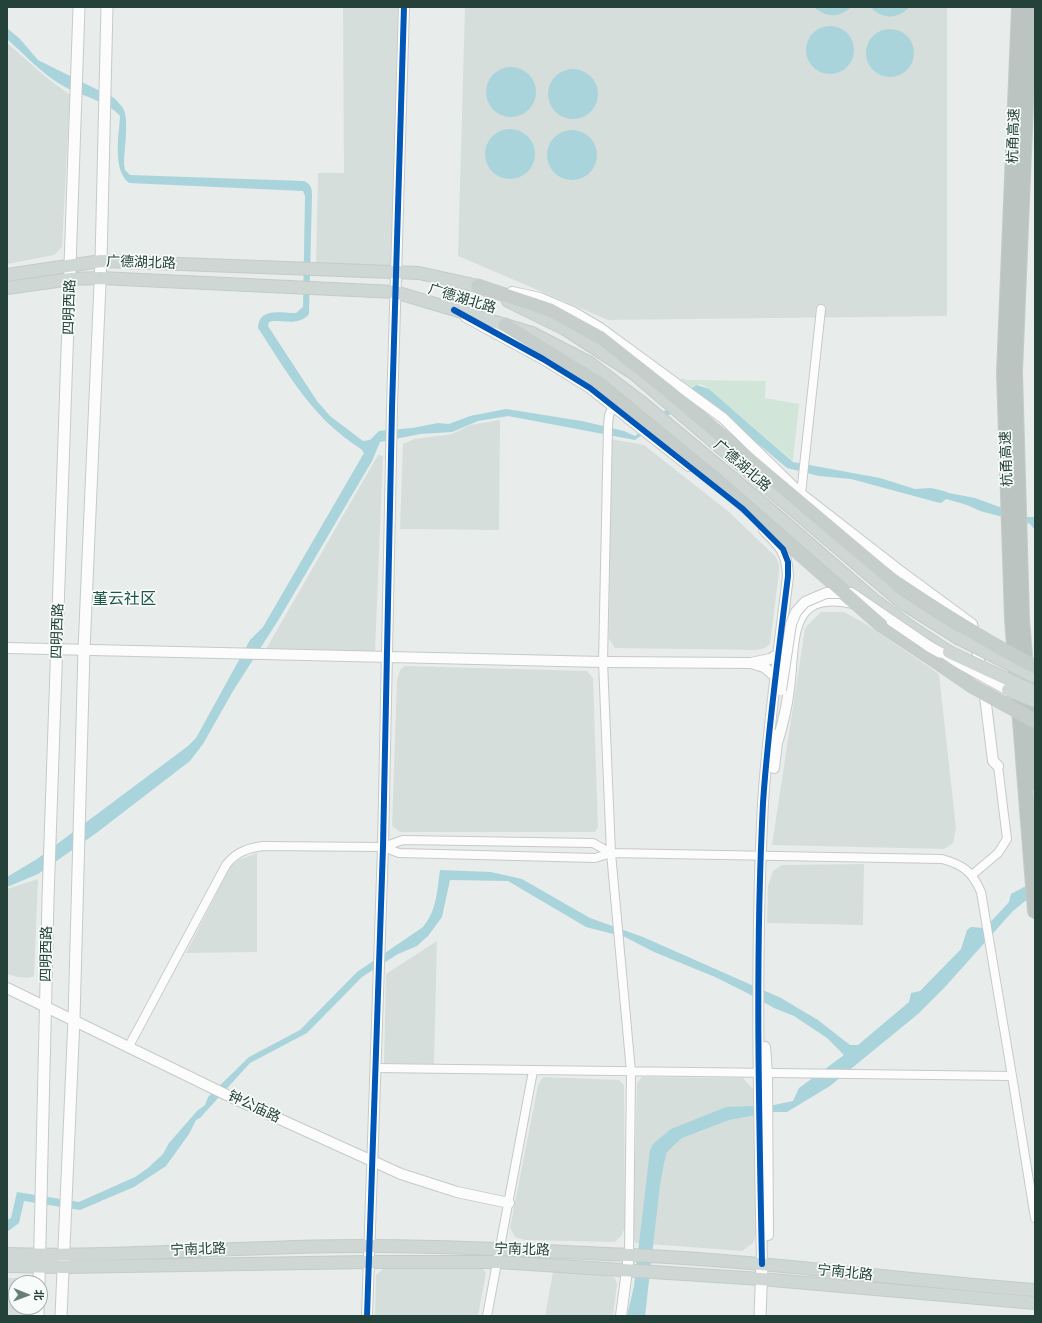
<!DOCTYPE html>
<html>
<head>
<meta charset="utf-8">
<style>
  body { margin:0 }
  #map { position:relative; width:1042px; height:1323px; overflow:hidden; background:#e8edeb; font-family:Arial,"Noto Sans SC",sans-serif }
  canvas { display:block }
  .frame { position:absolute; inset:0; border:8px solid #24423a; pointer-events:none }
  .north { position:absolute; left:8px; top:1275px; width:40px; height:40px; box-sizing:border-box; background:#f7fbf9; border:1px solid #a3b1ad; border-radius:50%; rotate:91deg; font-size:11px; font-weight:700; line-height:16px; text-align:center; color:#24423a }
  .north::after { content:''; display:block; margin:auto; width:14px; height:18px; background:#697e78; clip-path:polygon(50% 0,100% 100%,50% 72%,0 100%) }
</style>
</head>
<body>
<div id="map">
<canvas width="1042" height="1323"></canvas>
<div class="frame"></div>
<div class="north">北</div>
</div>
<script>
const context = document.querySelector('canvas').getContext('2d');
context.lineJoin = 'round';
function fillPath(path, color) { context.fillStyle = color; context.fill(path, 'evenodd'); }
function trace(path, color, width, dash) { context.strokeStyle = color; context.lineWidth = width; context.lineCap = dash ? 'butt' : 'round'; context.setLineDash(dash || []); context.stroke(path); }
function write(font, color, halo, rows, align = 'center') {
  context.font = font + ' Arial,"Noto Sans SC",sans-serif'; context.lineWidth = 3.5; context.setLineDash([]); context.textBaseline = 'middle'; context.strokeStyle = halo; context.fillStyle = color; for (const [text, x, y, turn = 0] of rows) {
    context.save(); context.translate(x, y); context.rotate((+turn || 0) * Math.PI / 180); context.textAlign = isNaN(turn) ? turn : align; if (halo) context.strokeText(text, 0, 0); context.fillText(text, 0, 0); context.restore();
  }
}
fillPath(new Path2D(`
  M343 7H398L392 268 316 264 318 173H344Z
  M465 7H947V316L608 320 458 256Z
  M7 43 46 77 70 95 62 247 54 255 7 264Z
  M500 420 499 530 400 529 403 444 414 439 452 434 470 425Z
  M611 439 644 445 729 512 776 557 779 565V572L770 644 765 648 756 650 615 648 609 639Z
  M378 455 383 456 375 652 266 649Z
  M821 612H844L866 624 939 674 956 828 953 843 944 849 772 845 805 628Z
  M405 666 587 671 593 678 598 827 595 832H400L392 826 397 680 400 670Z
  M257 853V952L186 953 230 867 239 860Z
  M864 864 863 925 767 923 768 886 773 871 782 865Z
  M38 879 34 976 29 978 17 977 7 974V889Z
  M437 941 434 1064 384 1063 386 974Z
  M543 1077 619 1080 624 1085 625 1227 622 1235 615 1242 525 1240 515 1237 510 1228 538 1085Z
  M642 1077 743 1078 753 1089 757 1233 753 1243 742 1251 636 1243 633 1240 637 1083Z
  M385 1267 483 1269 486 1273 478 1316H375L376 1275Z
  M553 1272 607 1274 615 1278 617 1284 613 1316H545Z
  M7 1278H18L22 1283H16V1307H27V1316H7Z`), '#d6dedb');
fillPath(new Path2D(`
  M682 378 687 380 766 381 765 398 799 404 793 461 709 389 700 384 691 387 681 381Z`), '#d1e6d8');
fillPath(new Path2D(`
  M814 7H851C839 18 826 18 814 7Z
  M871 7H909C899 19 881 20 871 7Z
  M806 50a24 24 0 1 1 48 0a24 24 0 1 1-48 0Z
  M7 28 20 39 38 60 114 98C117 101 122 106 124 110 129 122 124 151 124 164L125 170 130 175 304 181C311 184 312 188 312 196L309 314C300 325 285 321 273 321L269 322 268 326 317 401 330 416 363 441 370 440 379 431 412 428 438 423 449 424 470 416 506 409 582 421 624 431 635 436 693 387 697 385 709 389 793 462 880 478 915 489 931 488 944 491 949 493 975 498 1027 517H1035V530L1030 524 980 511 967 505 946 499 941 503 936 502 851 479 819 476 787 468 738 427 696 395 635 440 508 416 478 421 452 432 420 434 380 442 372 461 279 619 233 691 203 744 190 761 95 834 38 874 7 887V877L37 859 188 746 196 738 250 640 263 627 364 453 361 449C312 418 289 375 258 328 259 307 281 313 296 313L303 307 305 196 303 191 129 183C112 169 119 136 120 116 107 101 82 96 65 87 43 75 25 55 7 39Z
  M866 53a24 24 0 1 1 48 0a24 24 0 1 1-48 0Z
  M486 92a25 25 0 1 1 50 0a25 25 0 1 1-50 0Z
  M548 94a25 25 0 1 1 50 0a25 25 0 1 1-50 0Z
  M485 154a25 25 0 1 1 50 0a25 25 0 1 1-50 0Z
  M547 155a25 25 0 1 1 50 0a25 25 0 1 1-50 0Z
  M440 870 491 872 522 879 590 918 643 937 781 998 818 1020 850 1045H858L909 1002 911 993 920 991 961 949 967 930 971 927 985 928 1009 902 1011 894 1035 881V893L1013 911 945 987 918 1014 830 1086 787 1112H773L729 1120 682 1138 674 1145 667 1152 664 1163 660 1185 645 1316H627L634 1286 650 1150 654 1143 671 1129 726 1107 774 1105 793 1101 799 1088 844 1055 827 1038 794 1016 774 1008 747 993 715 977 654 952 625 937 586 927 508 881 450 880 442 917 428 936 417 946 398 954 362 977 307 1033 250 1063 200 1118 196 1120 189 1134 166 1166 134 1187 80 1210 24 1201 19 1223 7 1232V1220L11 1218 17 1192 79 1202 135 1177 148 1168 163 1154 169 1143 197 1111 205 1105 208 1097 249 1057 300 1030 357 972 423 927C437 910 437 891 440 870Z`), '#a9d4db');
const minor = new Path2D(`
  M613 406 609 415 608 426 603 662 611 853 631 1072 629 1255
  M801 494 821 309
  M383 847 399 853 595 858 611 853 942 859C963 865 972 871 981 892L1012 1076
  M972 875 998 853 1007 839 998 766
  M129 1046 226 865C236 852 248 848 263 846L383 847 403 840 593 843 611 853
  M376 1068 1012 1076 1035 1218
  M487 1316 533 1071`);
const tertiary = new Path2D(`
  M512 292 540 298 573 312 600 328 723 418 801 494 900 571 972 624 984 686 973 679
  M466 317 543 359 590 388 689 466
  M7 648 603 662 751 663
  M776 677 764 667 751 663 770 659 779 654
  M984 688 993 761 998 766
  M778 740C783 723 787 706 789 689 795 641 786 586 856 604
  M774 768 778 734
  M7 988 233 1098 401 1174 457 1192 509 1203
  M765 1047 767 1073 768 1235
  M762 1264C759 1110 755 956 763 803 768 727 779 651 788 576 787 551 780 546 764 530
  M367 1316 383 847 392 408 404 7
  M621 1316 629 1255`);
const secondary = new Path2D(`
  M39 1283 48 899 79 7
  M38 1316V1307
  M61 1316 74 1019 84 650 101 261 107 7
  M760 1316 762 1264`);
const primary = new Path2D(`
  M7 275 101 261 419 273 478 286 486 290
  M7 288 71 279 100 278 395 292 532 333 590 363 640 401 760 501 873 599 908 625 949 652
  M508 301 565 329 633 373 901 602 958 638
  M7 1254C128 1258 249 1245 370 1246 456 1246 543 1251 629 1255
  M631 1255C766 1261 900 1280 1035 1290
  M7 1266 63 1267 369 1262H498L761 1279 1035 1303`);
const trunk = new Path2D(`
  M478 286 550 310 601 338 667 390 897 584
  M505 325 595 381
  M881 625 940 664`);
const motorway = new Path2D(`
  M1019 7 1004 373 1012 619 1035 911
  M1030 7 1015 372 1022 619 1035 783`);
trace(minor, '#c5cac8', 10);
trace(tertiary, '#c5cac8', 12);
trace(secondary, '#c3cbc8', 13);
trace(primary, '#c3ccc9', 14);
trace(trunk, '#c3ccc9', 15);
trace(motorway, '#c3ccc9', 16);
trace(minor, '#fcfcfc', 8);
trace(tertiary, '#fcfcfc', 10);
trace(secondary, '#fcfcfc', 11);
trace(primary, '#cfd7d5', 12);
trace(trunk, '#c6cecc', 13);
trace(motorway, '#bcc4c2', 14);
const tertiaryBridge = new Path2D(`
  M781 690 791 624 796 612 805 602 826 593H851L930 647 1008 690`);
const primaryBridge = new Path2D(`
  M958 638 1035 677
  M949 652 1035 692
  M1008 690 1035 701`);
const trunkBridge = new Path2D(`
  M595 381 717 481 881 625
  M897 584C943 615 986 642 1035 667
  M940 664 972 686 1035 721`);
trace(tertiaryBridge, '#c5cac8', 12, []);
trace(primaryBridge, '#c3ccc9', 14, []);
trace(trunkBridge, '#c3ccc9', 15, []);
trace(tertiaryBridge, '#fcfcfc', 10);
trace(primaryBridge, '#cfd7d5', 12);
trace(trunkBridge, '#c6cecc', 13);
trace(new Path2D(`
  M454 310 543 359 590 388 743 509 783 549 788 562V576C779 651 768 727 763 803 755 956 759 1110 762 1264
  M367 1316 383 847 392 408 404 7`), '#0057b8', 6);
write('14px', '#24423a', '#f7fbf9', [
  ["杭甬高速",1014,136,-88],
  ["广德湖北路",141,263,2],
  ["广德湖北路",462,299,17],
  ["四明西路",70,307,-88],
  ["杭甬高速",1007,459,-92],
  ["广德湖北路",742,466,41],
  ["四明西路",58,631,-88],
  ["四明西路",47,954,-89],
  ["钟公庙路",254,1107,25],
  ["宁南北路",198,1250,-2],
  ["宁南北路",522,1250,2],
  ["宁南北路",845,1273,6]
]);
write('16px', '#1f5548', '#f7fbf9', [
  ["堇云社区",124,600]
]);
</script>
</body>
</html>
